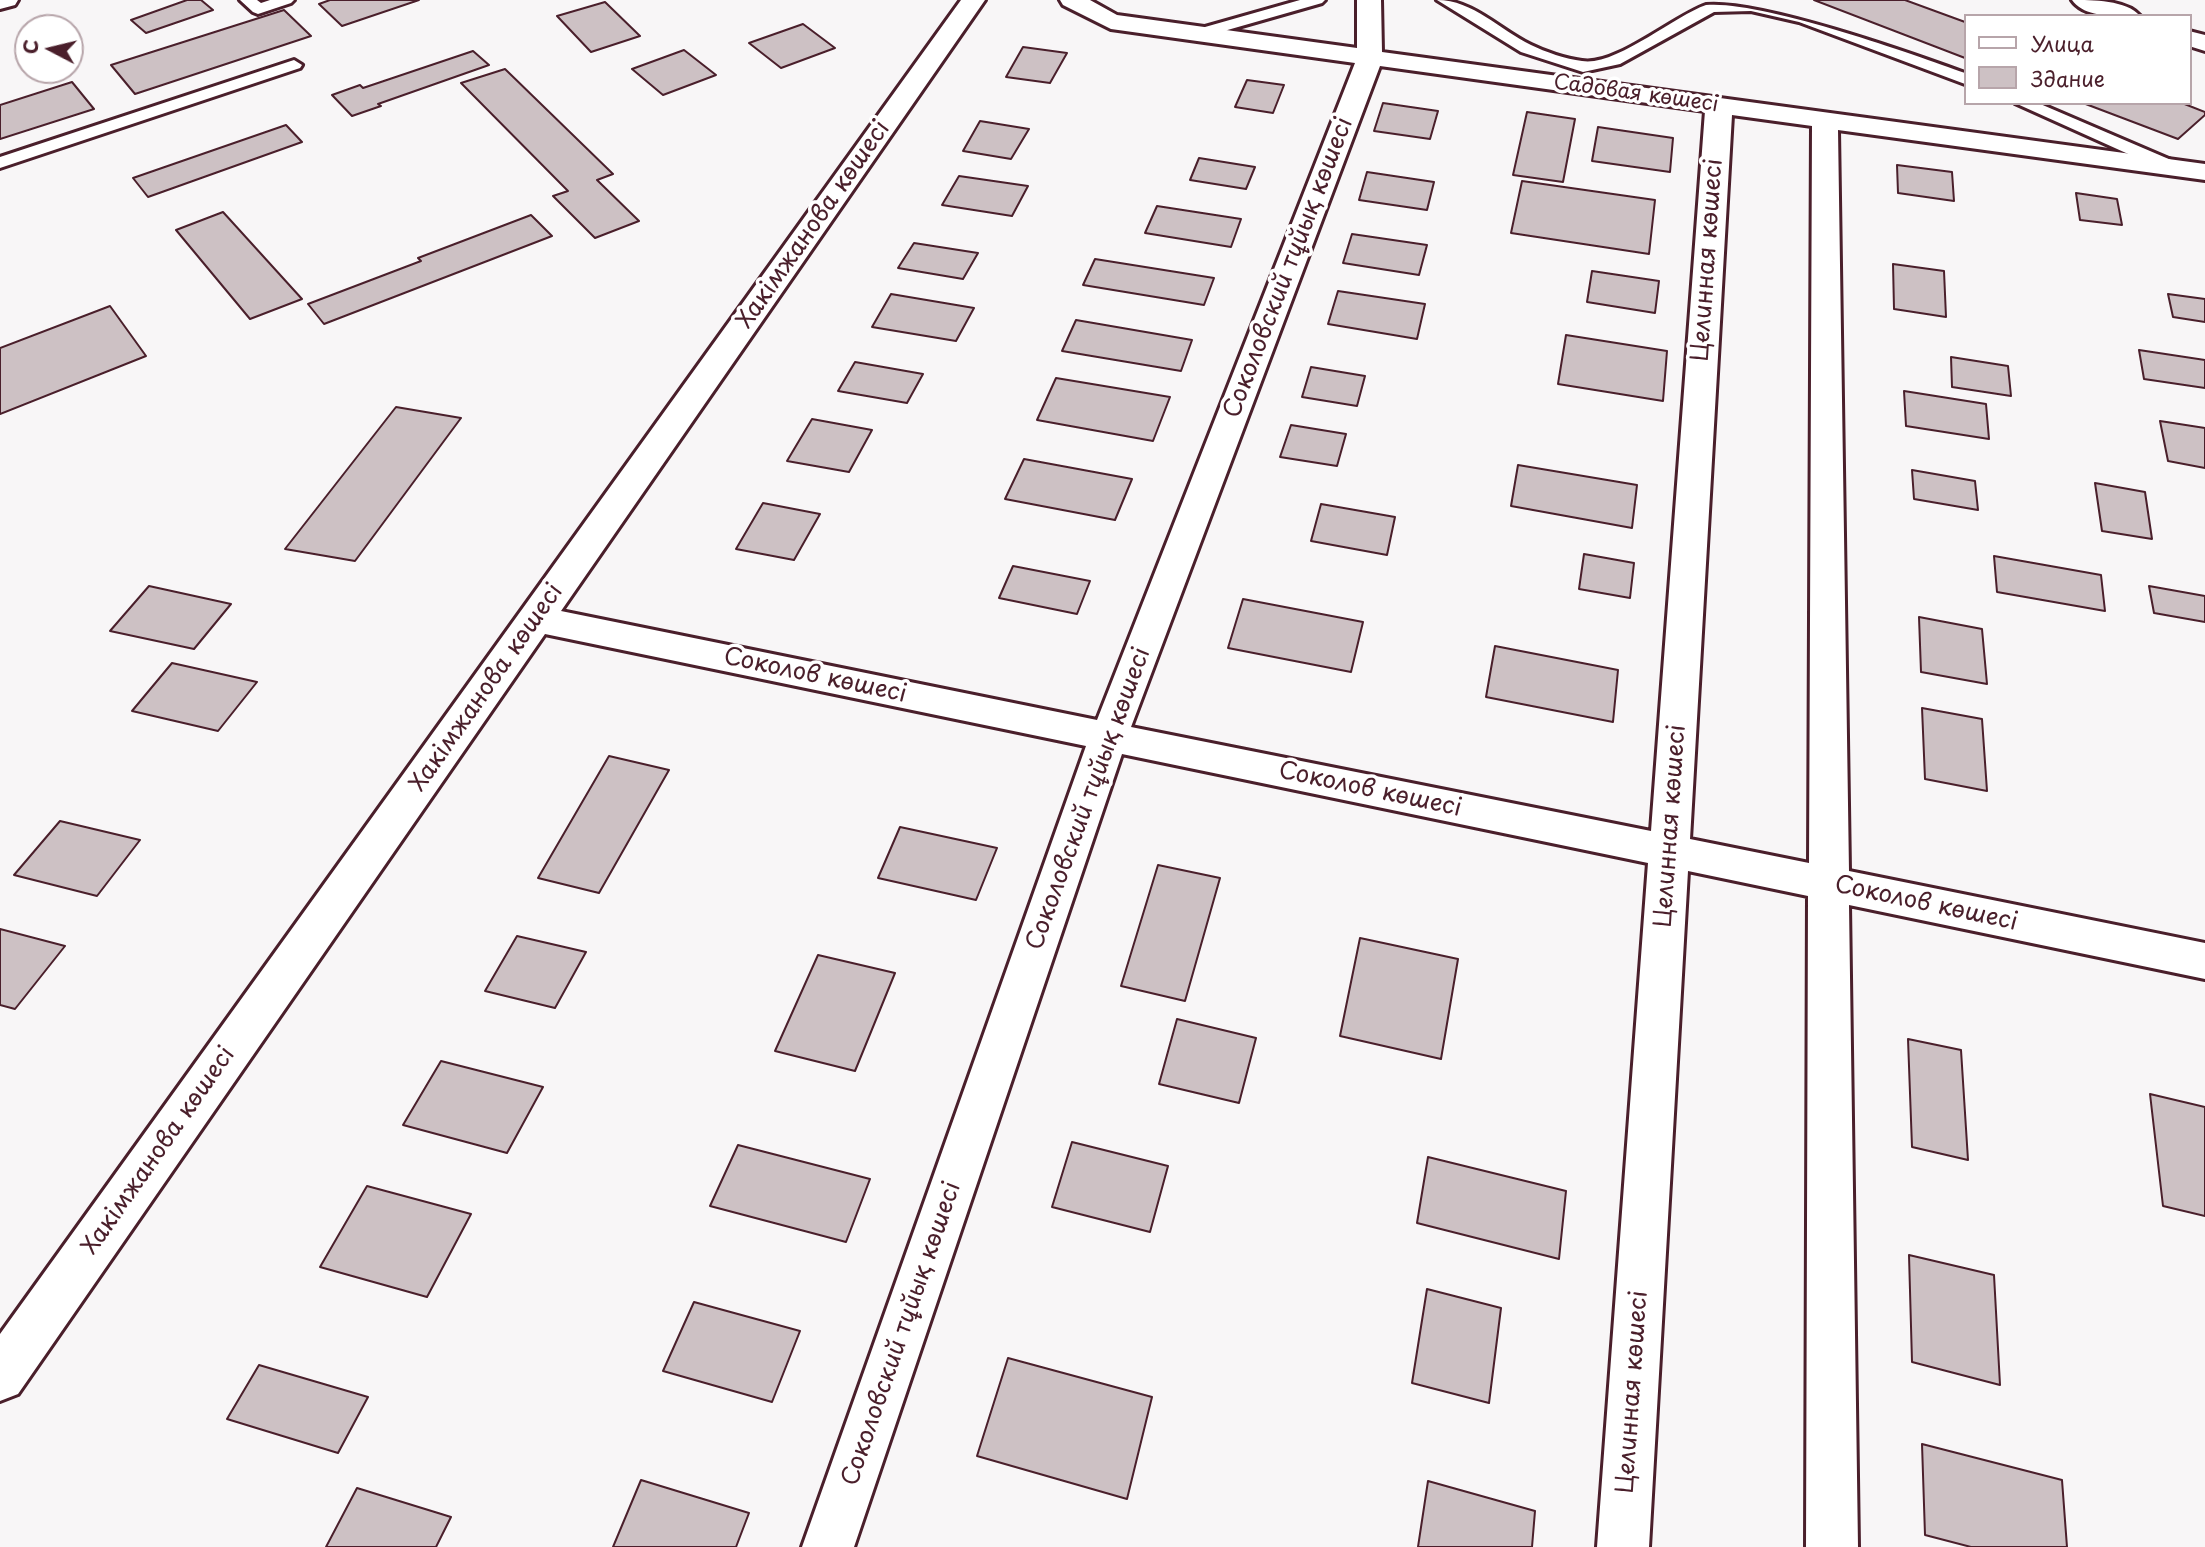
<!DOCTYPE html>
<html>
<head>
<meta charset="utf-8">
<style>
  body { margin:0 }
  #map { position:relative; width:2205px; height:1547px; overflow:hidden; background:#f8f6f7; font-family:"Playpen Sans",sans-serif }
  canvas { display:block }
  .legend { position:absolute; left:1964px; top:14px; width:228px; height:91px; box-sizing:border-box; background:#fff; border:2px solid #b7a5aa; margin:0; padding:9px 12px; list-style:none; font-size:21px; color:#4a1f2b }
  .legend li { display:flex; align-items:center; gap:14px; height:35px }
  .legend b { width:35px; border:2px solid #b7a5aa }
  .north { position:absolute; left:14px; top:14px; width:70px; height:70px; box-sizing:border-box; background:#fff; border:2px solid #b7a5aa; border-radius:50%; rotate:277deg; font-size:19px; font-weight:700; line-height:28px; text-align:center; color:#4a1f2b }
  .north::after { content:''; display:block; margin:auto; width:24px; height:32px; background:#4a1f2b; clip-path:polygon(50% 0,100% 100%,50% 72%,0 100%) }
</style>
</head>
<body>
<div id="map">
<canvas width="2205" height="1547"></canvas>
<ul class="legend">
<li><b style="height:9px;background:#fff"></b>Улица</li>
<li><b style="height:19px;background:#cdc1c4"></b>Здание</li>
</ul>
<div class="north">С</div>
</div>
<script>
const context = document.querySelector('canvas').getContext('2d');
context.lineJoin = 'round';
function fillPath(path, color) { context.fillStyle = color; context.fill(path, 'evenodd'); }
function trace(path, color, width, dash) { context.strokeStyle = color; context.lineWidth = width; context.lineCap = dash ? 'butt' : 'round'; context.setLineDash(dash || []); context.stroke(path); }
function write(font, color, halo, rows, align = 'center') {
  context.font = font + ' "Playpen Sans",sans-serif'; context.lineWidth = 7; context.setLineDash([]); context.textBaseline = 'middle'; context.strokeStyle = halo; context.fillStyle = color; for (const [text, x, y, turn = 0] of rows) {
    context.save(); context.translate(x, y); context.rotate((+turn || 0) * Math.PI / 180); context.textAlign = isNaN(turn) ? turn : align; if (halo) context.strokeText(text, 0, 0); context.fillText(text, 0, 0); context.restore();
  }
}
const building = new Path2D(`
  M187 0H201L213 10 146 33 131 20Z
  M330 0H419L342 26 319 4Z
  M1814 0H1905L1965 22V58Z
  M605 2 640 36 591 52 557 16Z
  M284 10 311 36 135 94 111 65Z
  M803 24 835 48 781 68 749 43Z
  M1023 47 1067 53 1050 83 1006 77Z
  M684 50 716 75 663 95 632 69Z
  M473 51 489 65 378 104 381 106 352 116 332 95 360 85 363 88Z
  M505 69 613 174 597 180 639 221 595 238 553 196 568 191 461 83Z
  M1247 80 1284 85 1273 113 1235 107Z
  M72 82 94 109 0 139V105Z
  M1383 103 1438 111 1430 139 1374 131Z
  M2083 103H2182L2205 112V115L2178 139Z
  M1527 112 1575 119 1563 182 1513 175Z
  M980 121 1029 129 1011 159 963 151Z
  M286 125 302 142 148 197 133 178Z
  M1598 127 1673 138 1670 172 1592 161Z
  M1199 158 1255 167 1246 189 1190 180Z
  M1897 165 1952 172 1954 201 1898 193Z
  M1367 172 1434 182 1427 210 1359 200Z
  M959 176 1028 186 1012 216 942 205Z
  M1522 181 1655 200 1649 254 1511 233Z
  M2076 193 2117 199 2122 225 2080 220Z
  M1157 206 1241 219 1231 247 1145 233Z
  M223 212 302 299 250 319 176 230Z
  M531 215 552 236 324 324 308 304 421 261 418 258Z
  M1352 234 1427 245 1419 275 1343 263Z
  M914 243 978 253 963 279 898 268Z
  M1095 259 1214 278 1204 305 1083 285Z
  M1893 264 1944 271 1946 317 1894 309Z
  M1592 271 1659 281 1655 313 1587 302Z
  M1338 291 1425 304 1417 339 1328 324Z
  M891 294 974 308 956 341 872 327Z
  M2168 294 2205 299V322L2173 317Z
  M110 306 146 356 0 414V348Z
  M1076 320 1192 340 1181 371 1062 351Z
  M1566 335 1667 351 1663 401 1558 384Z
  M2139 350 2205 360V388L2144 379Z
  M1951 357 2008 366 2011 396 1952 387Z
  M855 362 923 374 907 403 838 391Z
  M1311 367 1365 376 1357 406 1302 397Z
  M1056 378 1170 397 1153 441 1037 420Z
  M1904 391 1986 404 1989 439 1906 426Z
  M396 407 461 418 355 561 285 549Z
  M812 419 872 430 849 472 787 461Z
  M2160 421 2205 428V468L2168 461Z
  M1291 425 1346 434 1337 466 1280 457Z
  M1024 459 1132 479 1115 520 1005 499Z
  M1518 465 1637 485 1632 528 1511 506Z
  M1912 470 1975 481 1978 510 1914 499Z
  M2095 483 2145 492 2152 539 2102 531Z
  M763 503 820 514 794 560 736 549Z
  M1321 504 1395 517 1387 555 1311 541Z
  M1584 554 1634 563 1630 598 1579 589Z
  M1994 556 2101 575 2105 611 1997 592Z
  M1013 566 1090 581 1077 614 999 598Z
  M149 586 231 604 194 649 110 631Z
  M2149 586 2205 596V622L2154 613Z
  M1243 599 1363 622 1351 672 1228 648Z
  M1919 617 1982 629 1987 684 1921 672Z
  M1495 646 1618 670 1613 722 1486 697Z
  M172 663 257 682 218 731 132 711Z
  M1922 708 1982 719 1987 791 1925 779Z
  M609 756 669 770 599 893 538 878Z
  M60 821 140 840 97 896 14 875Z
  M900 827 997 848 976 900 878 878Z
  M1158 865 1220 878 1185 1001 1121 986Z
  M0 929 65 946 15 1009 0 1005Z
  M517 936 586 952 555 1008 485 991Z
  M1360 938 1458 959 1441 1059 1340 1036Z
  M818 955 895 973 855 1071 775 1051Z
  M1177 1019 1256 1038 1239 1103 1159 1084Z
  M1908 1039 1961 1050 1968 1160 1912 1147Z
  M441 1061 543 1087 507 1153 403 1125Z
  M2150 1094 2205 1107V1216L2163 1206Z
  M1072 1142 1168 1166 1150 1232 1052 1207Z
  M738 1145 870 1179 846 1242 710 1206Z
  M1428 1157 1566 1191 1559 1259 1417 1223Z
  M367 1186 471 1214 427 1297 320 1267Z
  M1909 1255 1994 1275 2000 1385 1912 1362Z
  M1427 1289 1501 1308 1489 1403 1412 1383Z
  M694 1302 800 1331 772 1402 663 1371Z
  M1008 1358 1152 1397 1127 1499 977 1456Z
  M259 1365 368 1397 338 1453 227 1419Z
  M1922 1444 2062 1480 2067 1547H1971L1925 1535Z
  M641 1480 749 1513 736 1547H613Z
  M1428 1481 1535 1511 1532 1547H1418Z
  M357 1488 451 1517 436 1547H326Z`);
fillPath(building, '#cdc1c4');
trace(building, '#4a1f2b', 2);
const service = new Path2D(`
  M240 0H257L261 3 270 0H294L291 3 258 14 253 12Z
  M1300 0H1325L1322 3 1203 37 1197 39 1189 34 1191 31Z
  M1437 0C1473 0 1500 30 1531 45 1545 52 1566 59 1582 61 1615 67 1674 16 1706 5 1760 0 1910 53 1965 73V84L1799 22 1751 11 1714 12 1620 64 1583 72 1521 52Z
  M294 60 302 65 300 68 0 168V157Z
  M2015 103H2038L2178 163 2181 167 2178 171H2166Z`);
const minor = new Path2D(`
  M0 0H18L15 5 0 9Z
  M961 0H985L561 611 1097 720 1355 63 1111 29 1063 5 1060 0H1090L1117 15 1357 48V0H1381L1382 52 2205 164V180L1838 130 1849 871 2205 943V979L1849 905 1858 1547H1806L1808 896 1688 871 1649 1547H1597L1648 863 1122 754 854 1547H802L1086 746 545 634 18 1394 0 1401V1334ZM1380 66 1705 111 1651 831 1131 727ZM1732 115 1812 126 1809 863 1690 839Z
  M2072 0C2092 0 2127 0 2140 16 2120 16 2085 19 2072 0Z
  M2189 31 2205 35V51L2189 46Z`);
trace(service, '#4a1f2b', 6);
trace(minor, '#4a1f2b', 6);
fillPath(service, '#fff');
fillPath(minor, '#fff');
write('21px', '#4a1f2b', '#fff', [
  ["Садовая көшесі",1636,94,8]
]);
write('24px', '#4a1f2b', '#fff', [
  ["Хакімжанова көшесі",814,225,-55],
  ["Целинная көшесі",1708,260,-86],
  ["Соколовский тұйық көшесі",1289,268,-69],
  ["Соколов көшесі",815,676,12],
  ["Хакімжанова көшесі",487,688,-55],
  ["Соколов көшесі",1370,790,12],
  ["Соколовский тұйық көшесі",1089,799,-70],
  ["Целинная көшесі",1671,826,-86],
  ["Соколов көшесі",1926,904,12],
  ["Хакімжанова көшесі",159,1151,-55],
  ["Соколовский тұйық көшесі",902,1334,-71],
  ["Целинная көшесі",1633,1392,-86]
]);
</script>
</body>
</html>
